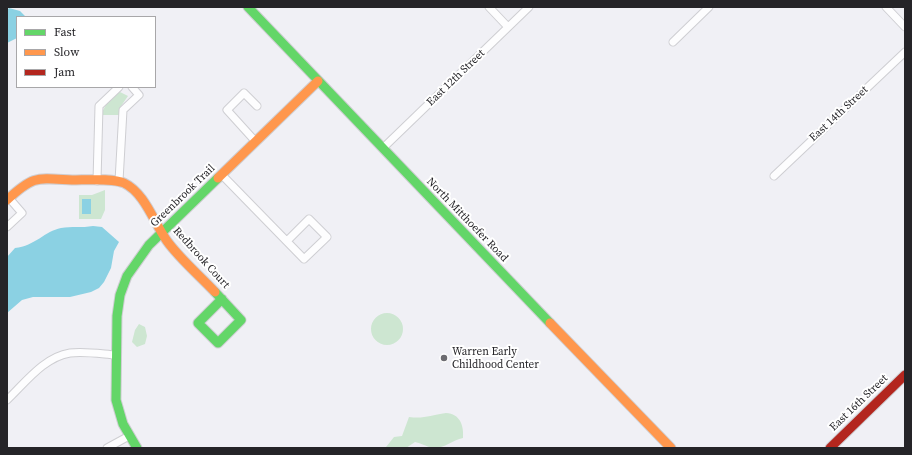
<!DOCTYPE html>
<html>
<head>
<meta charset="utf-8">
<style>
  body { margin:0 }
  #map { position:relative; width:912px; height:455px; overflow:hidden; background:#f0f0f5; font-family:"Source Serif 4",serif }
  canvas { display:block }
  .frame { position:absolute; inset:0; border:8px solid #252428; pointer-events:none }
  .legend { position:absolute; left:16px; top:16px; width:140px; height:72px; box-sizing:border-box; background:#fff; border:1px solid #a8a7a9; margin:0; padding:5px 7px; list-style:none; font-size:12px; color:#252428 }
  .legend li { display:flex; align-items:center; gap:8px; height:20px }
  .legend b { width:20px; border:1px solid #a8a7a9 }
</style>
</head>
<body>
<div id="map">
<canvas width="912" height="455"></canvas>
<div class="frame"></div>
<ul class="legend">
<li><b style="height:5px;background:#63d668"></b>Fast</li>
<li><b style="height:5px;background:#ff974d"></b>Slow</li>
<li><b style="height:5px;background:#b3261e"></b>Jam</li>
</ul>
</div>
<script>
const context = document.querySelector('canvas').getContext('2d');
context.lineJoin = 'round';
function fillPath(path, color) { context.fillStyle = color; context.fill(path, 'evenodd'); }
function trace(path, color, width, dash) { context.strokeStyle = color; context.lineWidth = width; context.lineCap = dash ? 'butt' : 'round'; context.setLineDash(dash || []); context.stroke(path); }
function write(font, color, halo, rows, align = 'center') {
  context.font = font + ' "Source Serif 4",serif'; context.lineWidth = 4; context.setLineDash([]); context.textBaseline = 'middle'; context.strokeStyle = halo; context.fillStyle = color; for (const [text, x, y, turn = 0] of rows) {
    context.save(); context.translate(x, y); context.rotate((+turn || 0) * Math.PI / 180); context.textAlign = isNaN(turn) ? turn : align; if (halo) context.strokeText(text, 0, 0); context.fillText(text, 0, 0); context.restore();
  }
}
fillPath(new Path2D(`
  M120 92 128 96 119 109V115H103L102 112 112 94Z
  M105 190V210L101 219H79V195H92Z
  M371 329a16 16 0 1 1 32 0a16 16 0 1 1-32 0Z
  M139 324 145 327 147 336 145 344 137 347 132 342 135 330Z
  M446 413C460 414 464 425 463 438 453 440 443 449 433 448 427 447 421 443 415 442L406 448 386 447 394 437 402 436 409 417C425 419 430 415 446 413Z`), '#cde6d1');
fillPath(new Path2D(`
  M9 8 20 11 26 17H17V38L7 43V10Z
  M82 199H91V214H82Z
  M93 226 102 227 119 242 114 251 111 268 104 282 99 288 91 292 70 297H33L22 300 7 313V257L15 248C35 246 45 231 61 228 71 226 82 228 93 226Z`), '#8bd1e3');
const street = new Path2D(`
  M489 7 508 27
  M886 7 905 27
  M673 42 709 7
  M256 142 227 110 244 93 257 106
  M383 148 529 7
  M222 175 304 259 327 237 309 219 287 241
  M774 176 905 52
  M97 181 99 106 119 87
  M119 181 123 110 139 95 132 87
  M7 227 22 213 9 198
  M7 400C25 383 44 357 70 353 84 351 102 354 116 355
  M107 448 129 436`);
const fast = new Path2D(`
  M248 7 550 323
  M215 292 241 320 218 343 198 323 222 299
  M137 448 123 424 116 400 117 316 120 295 127 276 149 245 218 178`);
const slow = new Path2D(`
  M218 178 318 81
  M7 200C34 175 37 178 72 180 86 180 113 178 124 183 145 193 154 223 167 241 180 259 199 275 215 292
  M550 323 671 448`);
const jam = new Path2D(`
  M830 448 905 375`);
trace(street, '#ceced2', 9);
trace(fast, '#ceced2', 11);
trace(slow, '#ceced2', 11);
trace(jam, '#ceced2', 11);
trace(street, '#fdfdfe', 7);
trace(fast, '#63d668', 9);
trace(slow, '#ff974d', 9);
trace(jam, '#b3261e', 9);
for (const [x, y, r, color] of [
  [444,358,4,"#6c6b70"]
]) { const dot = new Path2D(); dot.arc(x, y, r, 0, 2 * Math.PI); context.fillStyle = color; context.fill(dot); trace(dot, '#fff', 1.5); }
write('11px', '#252428', '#fff', [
  ["East 12th Street",456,78,-44],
  ["East 14th Street",839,114,-43],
  ["Greenbrook Trail",183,196,-44],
  ["North Mitthoefer Road",467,220,46],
  ["Redbrook Court",201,258,48],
  ["East 16th Street",859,403,-44]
]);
write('11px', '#252428', '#fff', [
  ["Warren Early",452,352],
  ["Childhood Center",452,365]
], 'left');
</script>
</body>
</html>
